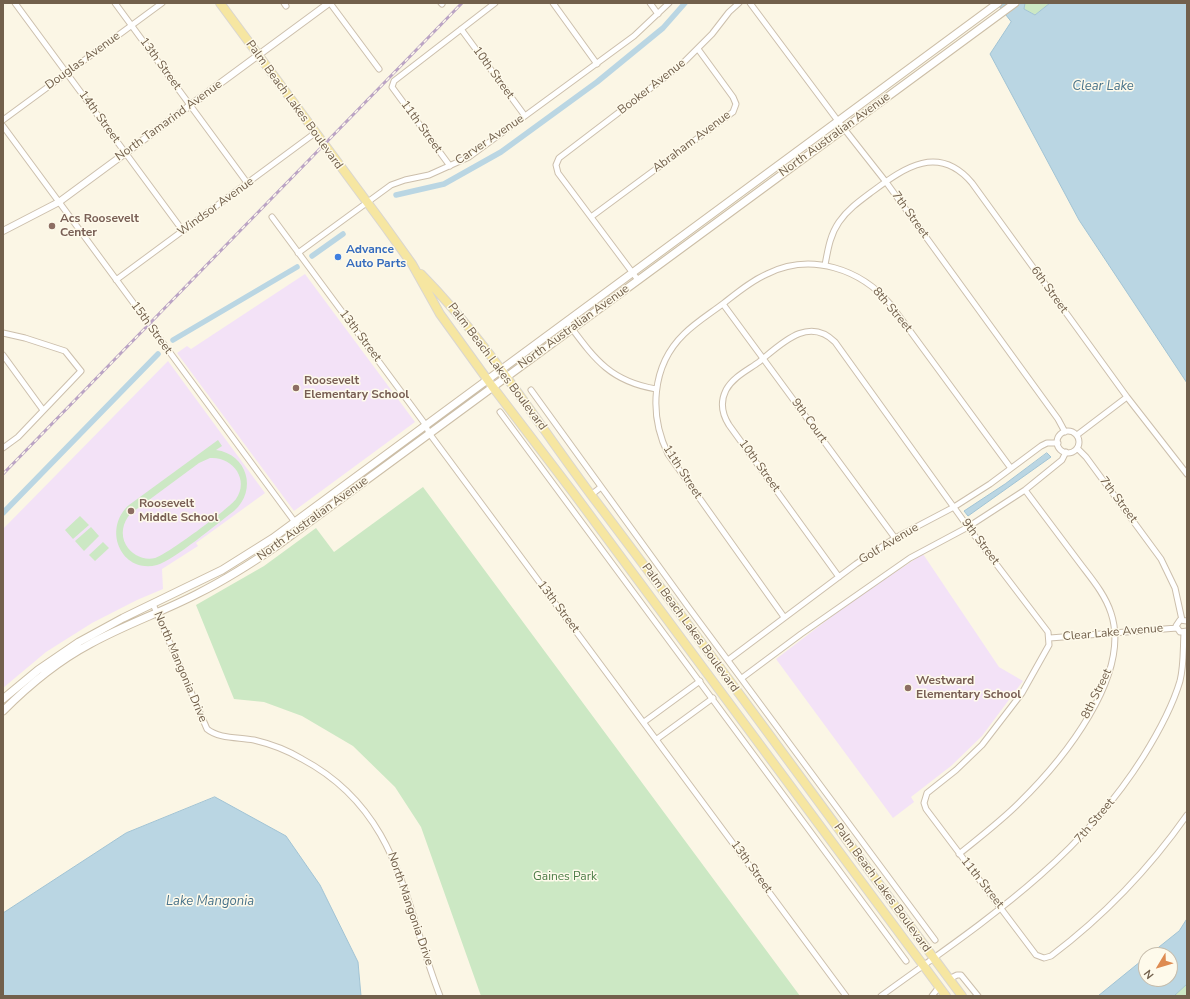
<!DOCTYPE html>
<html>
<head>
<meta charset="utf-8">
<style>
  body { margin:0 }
  #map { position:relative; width:1190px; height:999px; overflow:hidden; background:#fbf6e5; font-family:"Nunito Sans",sans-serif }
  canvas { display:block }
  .frame { position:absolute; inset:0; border:4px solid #72604c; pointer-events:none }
  .north { position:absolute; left:1138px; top:947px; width:40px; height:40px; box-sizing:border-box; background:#fefaeb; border:1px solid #c6bcab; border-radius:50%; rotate:232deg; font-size:11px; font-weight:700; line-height:16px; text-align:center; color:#72604c }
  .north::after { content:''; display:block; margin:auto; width:14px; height:18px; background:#de8b51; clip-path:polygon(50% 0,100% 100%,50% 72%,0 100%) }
</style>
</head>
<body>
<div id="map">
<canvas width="1190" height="999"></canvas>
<div class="frame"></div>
<div class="north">N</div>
</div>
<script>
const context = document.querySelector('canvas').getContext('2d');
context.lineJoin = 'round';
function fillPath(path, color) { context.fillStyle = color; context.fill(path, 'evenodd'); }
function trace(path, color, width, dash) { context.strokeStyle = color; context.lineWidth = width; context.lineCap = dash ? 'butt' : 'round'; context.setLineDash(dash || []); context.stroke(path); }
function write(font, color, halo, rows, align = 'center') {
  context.font = font + ' "Nunito Sans",sans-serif'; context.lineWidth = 3; context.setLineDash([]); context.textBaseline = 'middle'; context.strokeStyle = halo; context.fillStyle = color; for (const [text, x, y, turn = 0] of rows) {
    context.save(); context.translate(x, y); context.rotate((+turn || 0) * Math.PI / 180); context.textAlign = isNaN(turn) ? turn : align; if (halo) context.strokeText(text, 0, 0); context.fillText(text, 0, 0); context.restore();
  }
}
fillPath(new Path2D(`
  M305 274 415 422 294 511 177 353 187 346 191 349Z
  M168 361 265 493 196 543 198 546 162 569 163 589 137 600 92 623 46 652 3 688V529Z
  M923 554 999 667 1023 681 982 736 951 766 911 797 914 802 893 818 776 659 856 598Z`), '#f3e2f7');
fillPath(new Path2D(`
  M1025 3H1050L1035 15 1024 9Z
  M218 440 222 446 216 450C247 454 258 490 234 511 218 523 174 560 157 565 121 574 102 529 129 505ZM210 458C232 456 250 479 236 499 230 508 165 556 155 558 144 561 132 555 126 545 120 534 123 523 130 514L199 463Z
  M423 487 800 996H481L421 827 395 787 353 746 302 716 264 702 234 699 196 605 264 566 316 528 334 552Z
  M80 516 89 525 73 539 65 530Z
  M91 527 99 536 84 551 75 541Z
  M103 542 109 548 95 561 89 555Z
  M1187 984V996H1174Z`), '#cce8c4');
const water = new Path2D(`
  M997 3H1025L1024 9 1035 15 1050 3H1187V383L1079 220 990 54 1011 22Z
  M1047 453 1051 457 968 516 964 511 1005 484Z
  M215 797 286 836 320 885 358 962 361 996H3V913L126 833Z
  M1187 919V984L1174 996H1098L1146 957V979H1170V955H1149L1179 931Z`);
fillPath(water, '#bad6e3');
trace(water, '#a1c3d4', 1);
trace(new Path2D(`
  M396 195 444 184 501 152 597 82 663 28 685 3
  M312 256 343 234
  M173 340 297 267
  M3 513 158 354`), '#bad6e3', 5.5);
const minor = new Path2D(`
  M15 3 183 231
  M115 3 248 184
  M284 3 286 6
  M330 3 379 69
  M441 3 442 4
  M553 3 597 64
  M650 3 658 14
  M750 3 838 121 886 182 1058 419 1065 432
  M461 29 525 116
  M3 120 162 3
  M3 126 300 529
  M450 166 392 87 394 81 495 3
  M272 217 425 424 429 433 846 996
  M591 217 733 112 736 104 733 97 698 49
  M298 253 391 185 405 180 429 175 469 157 634 36 669 3
  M825 265C828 249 830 235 839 222 848 209 861 200 873 191 905 167 939 144 972 183L1127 397 1187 474
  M116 280 315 133
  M638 280 558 173 556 165 559 158 681 65 712 34 729 12 739 3
  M723 304 895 538
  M567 322C594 358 609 381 656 389
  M3 333 25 338 65 351 81 371 18 437 3 448
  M3 355 43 410
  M531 390 689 608 935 940
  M500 412 906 961
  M1057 442a11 11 0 1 1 22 0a11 11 0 1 1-22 0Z
  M1077 435 1127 397
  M1077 448 1086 457 1161 559 1175 588 1182 620
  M591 495 601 487
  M839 577 729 425C722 414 720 402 726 390 733 377 748 370 759 362 780 345 808 315 835 342L968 527 1048 632 1049 645 1022 693 982 745 956 770 927 793 924 803 926 809 1036 955 1044 958 1051 956C1104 916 1149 869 1187 815
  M153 604 207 729C219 739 239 737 254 740 271 744 287 750 302 759 400 811 404 904 440 996
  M784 617 668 454C649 415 651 366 684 334 696 322 711 313 724 303 738 292 751 281 767 274 811 252 861 269 891 305L1010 467
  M1187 621 1180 620 1176 626 1180 632 1187 631
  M1050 638 1177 628
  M728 660 856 564 895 538 954 507 990 484 1041 446 1047 443H1058
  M742 678 801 634 910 558 968 527 1025 490 1062 460 1066 452
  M644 722 700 681
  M657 739 713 698
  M959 854C980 837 1001 821 1019 803 1062 761 1132 676 1111 613 1105 594 1091 578 1079 562 1061 538 1043 514 1025 490
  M949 979 957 975H961L978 996
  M881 996C980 924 1076 863 1143 757 1158 733 1172 708 1180 681 1184 665 1183 649 1184 633
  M932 996 939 987`);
const tertiary = new Path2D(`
  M3 231 59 202 329 3`);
const secondary = new Path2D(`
  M3 699 38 670 79 642 123 618 222 570 273 538 998 3
  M3 711C28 686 58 661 90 644 124 625 162 612 197 594 225 580 252 563 278 545L1015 3`);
const primary = new Path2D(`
  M220 3 384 225 412 264 440 314 492 386 572 491 946 996
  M421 274C488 342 537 423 595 500 719 664 839 831 962 996`);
trace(minor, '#ccbfac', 7);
trace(tertiary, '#ccbfac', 8);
trace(secondary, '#ccbea7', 9);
trace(primary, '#dad6d0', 10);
trace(minor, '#fff', 5);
trace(tertiary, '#fff', 6);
trace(secondary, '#fff', 7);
trace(primary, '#f6e6a1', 8);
const rail = new Path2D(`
  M3 474 462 3`);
trace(rail, '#bba4c4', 3);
trace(rail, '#fefaeb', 1.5, [4.5]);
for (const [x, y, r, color] of [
  [52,226,4,"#8d6e63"],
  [338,257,4,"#3f7fe0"],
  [296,388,4,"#8d6e63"],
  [131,511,4,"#8d6e63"],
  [908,688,4,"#8d6e63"]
]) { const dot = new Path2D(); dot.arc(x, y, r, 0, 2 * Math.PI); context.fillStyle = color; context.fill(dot); trace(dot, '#fefaeb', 1.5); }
write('12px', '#72604c', '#fefaeb', [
  ["Douglas Avenue",83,61,-36],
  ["13th Street",160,64,54],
  ["10th Street",493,73,54],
  ["Booker Avenue",652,87,-38],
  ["Palm Beach Lakes Boulevard",294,105,54],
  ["14th Street",99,117,54],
  ["North Tamarind Avenue",169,121,-36],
  ["11th Street",421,127,54],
  ["North Australian Avenue",835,135,-36],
  ["Carver Avenue",490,140,-34],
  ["Abraham Avenue",692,142,-37],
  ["Windsor Avenue",216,207,-36],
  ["7th Street",910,215,54],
  ["6th Street",1049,290,54],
  ["8th Street",892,310,50],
  ["North Australian Avenue",574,327,-36],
  ["15th Street",151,328,54],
  ["13th Street",360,336,53],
  ["Palm Beach Lakes Boulevard",497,367,53],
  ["9th Court",809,421,54],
  ["10th Street",759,466,54],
  ["11th Street",682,472,57],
  ["7th Street",1118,500,53],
  ["North Australian Avenue",313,519,-36],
  ["9th Street",980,542,53],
  ["Golf Avenue",889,544,-31],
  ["13th Street",558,607,53],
  ["Palm Beach Lakes Boulevard",690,628,54],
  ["Clear Lake Avenue",1113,633,-5],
  ["North Mangonia Drive",180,667,67],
  ["8th Street",1097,694,-64],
  ["7th Street",1095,821,-50],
  ["13th Street",751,867,54],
  ["11th Street",982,883,52],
  ["Palm Beach Lakes Boulevard",882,888,54],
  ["North Mangonia Drive",410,909,71]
]);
write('bold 12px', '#785e54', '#fefaeb', [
  ["Acs Roosevelt",60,219],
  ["Center",60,233],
  ["Roosevelt",304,381],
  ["Elementary School",304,395],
  ["Roosevelt",139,504],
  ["Middle School",139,518],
  ["Westward",916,681],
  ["Elementary School",916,695]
], 'left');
write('bold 12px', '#366cbe', '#fefaeb', [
  ["Advance",346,250],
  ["Auto Parts",346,264]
], 'left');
write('12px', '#4d7d47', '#fefaeb', [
  ["Gaines Park",565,877]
]);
write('italic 13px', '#4a748b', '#fefaeb', [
  ["Clear Lake",1103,87],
  ["Lake Mangonia",210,902]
]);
</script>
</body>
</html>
